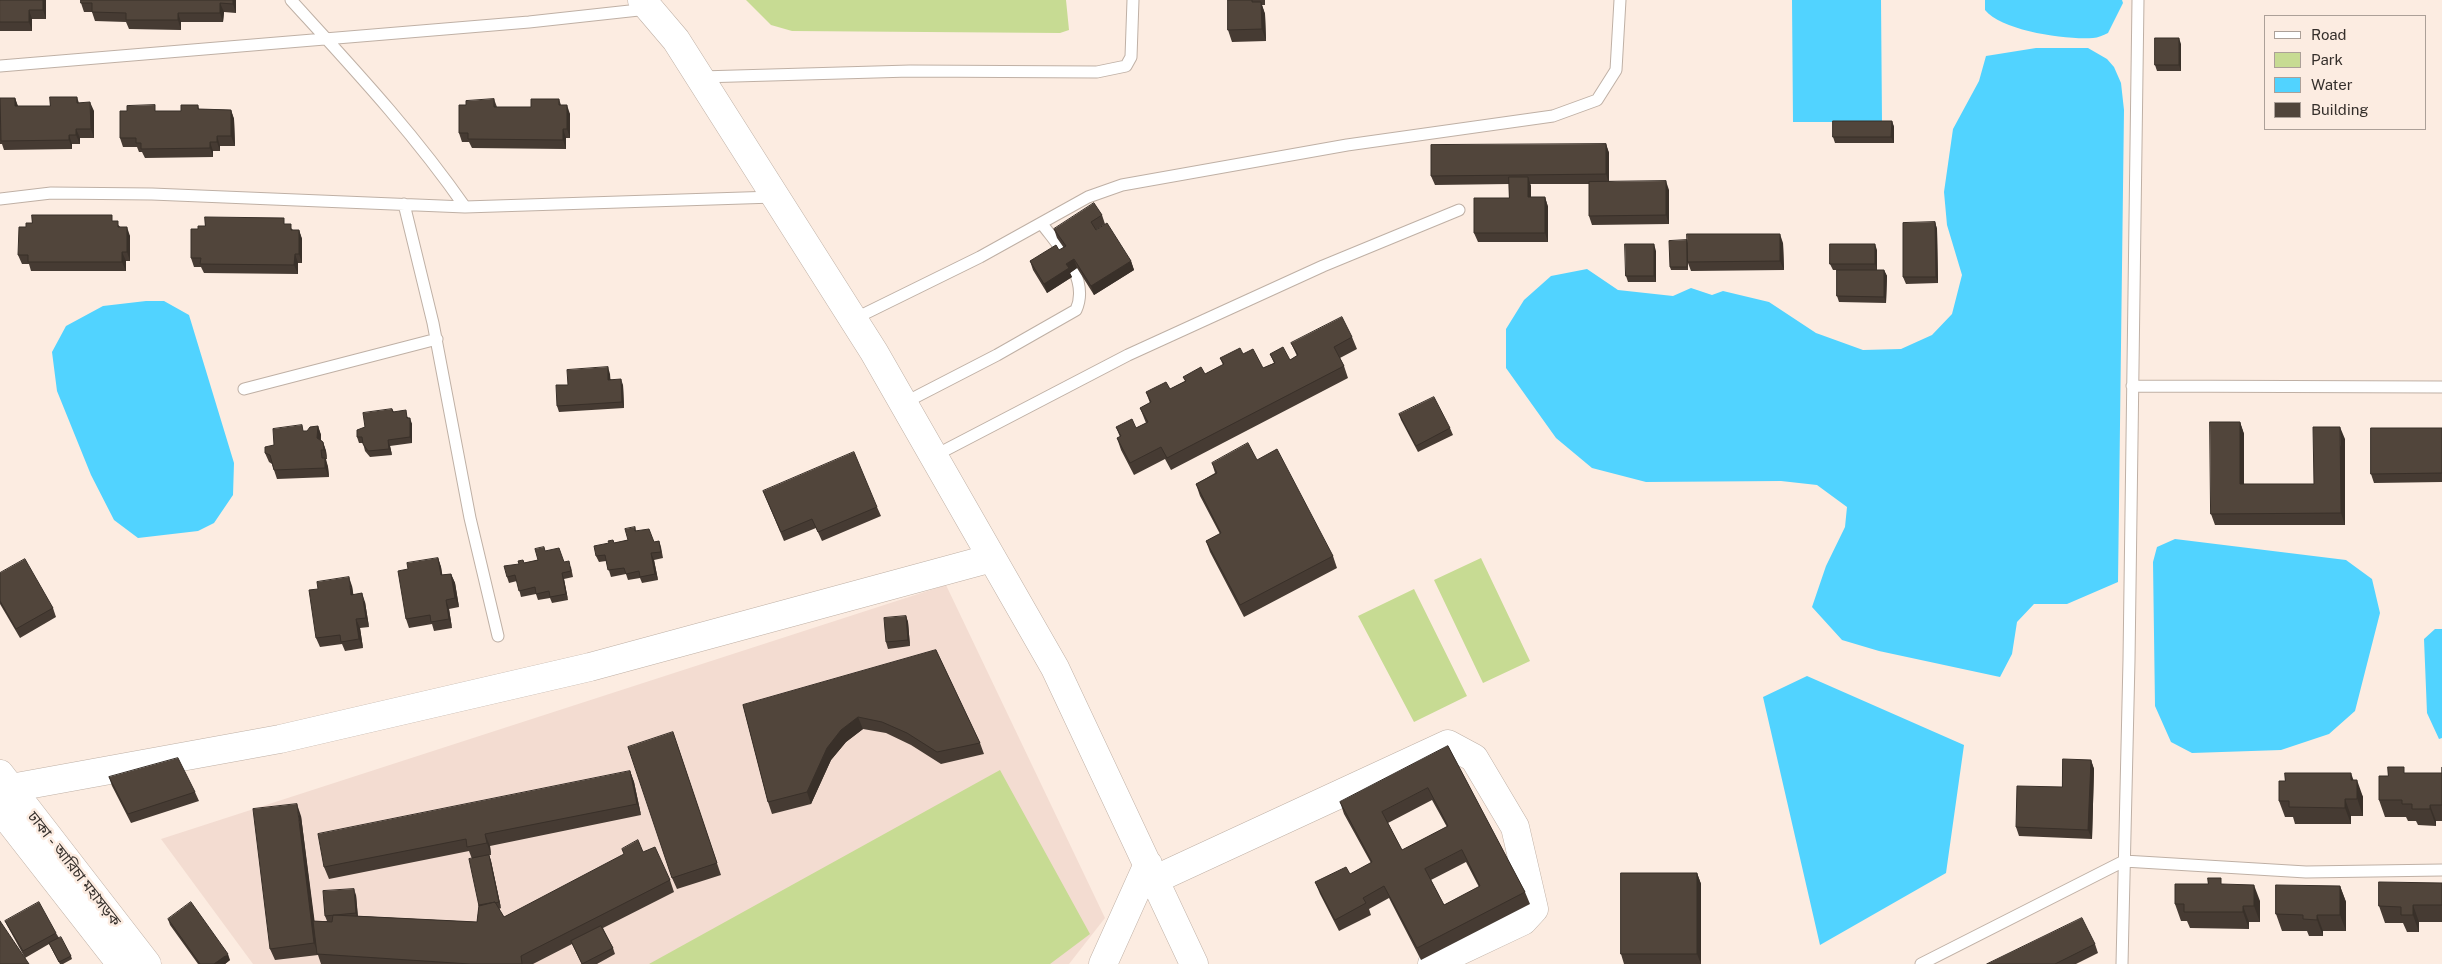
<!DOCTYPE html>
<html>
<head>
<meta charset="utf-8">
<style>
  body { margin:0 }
  #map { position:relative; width:2442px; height:964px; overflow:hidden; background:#fcece1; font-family:"Public Sans",sans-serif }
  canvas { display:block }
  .legend { position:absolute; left:2264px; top:15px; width:162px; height:115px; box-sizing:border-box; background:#fcece1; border:1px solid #aca098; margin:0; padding:6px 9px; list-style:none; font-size:15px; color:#352f2b }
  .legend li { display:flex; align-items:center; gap:10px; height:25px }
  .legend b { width:25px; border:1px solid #aca098 }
</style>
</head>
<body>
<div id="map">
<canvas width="2442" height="964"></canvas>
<ul class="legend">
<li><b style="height:6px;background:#fff"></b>Road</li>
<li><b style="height:14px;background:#c7db93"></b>Park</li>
<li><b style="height:14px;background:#51d3ff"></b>Water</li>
<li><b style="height:14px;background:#51453b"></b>Building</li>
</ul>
</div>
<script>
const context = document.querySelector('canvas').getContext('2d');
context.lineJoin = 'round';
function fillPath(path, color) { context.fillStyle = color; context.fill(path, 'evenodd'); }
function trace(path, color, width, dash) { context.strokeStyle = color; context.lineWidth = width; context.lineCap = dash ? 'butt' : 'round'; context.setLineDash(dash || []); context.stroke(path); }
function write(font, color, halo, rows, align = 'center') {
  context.font = font + ' "Public Sans","Noto Sans Bengali",sans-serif'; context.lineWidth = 5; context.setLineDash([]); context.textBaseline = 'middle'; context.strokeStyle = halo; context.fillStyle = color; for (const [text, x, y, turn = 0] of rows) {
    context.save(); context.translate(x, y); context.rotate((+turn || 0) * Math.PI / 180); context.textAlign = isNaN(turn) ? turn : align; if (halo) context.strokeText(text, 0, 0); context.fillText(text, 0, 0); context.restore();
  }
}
fillPath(new Path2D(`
  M946 585 1105 918 1069 964H253L161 839Z`), '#f3dcd1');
fillPath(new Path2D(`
  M746 0H1066L1069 30 1060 33 792 31 771 25Z
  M1481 558 1530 661 1483 683 1434 580Z
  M1414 589 1467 696 1414 722 1358 616Z
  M1000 770 1090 934 1050 964H649Z`), '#c7db93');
fillPath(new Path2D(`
  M1792 0H1881L1882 122H1793Z
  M1985 0H2122L2123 3 2108 33C2103 35 2098 38 2093 38 2066 40 2002 31 1985 10Z
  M2036 48H2088L2107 59 2114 67 2121 83 2124 110 2118 582 2067 604H2034L2017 622 2012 654 2000 677 1879 651 1842 640 1812 607 1826 566 1845 527 1847 507 1817 485 1781 481 1646 482 1592 468 1556 438 1506 368V329L1524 300 1551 276 1587 269 1618 290 1673 296 1691 288 1712 295 1723 291 1769 302 1816 333 1863 350 1901 349 1932 335 1952 314 1962 275 1947 225 1944 192 1953 129 1979 81 1986 56Z
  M146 301H164L189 315 234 463 233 495 214 523 198 531 138 538 114 520 91 475 57 391 52 352 66 326 103 306Z
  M2175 539 2346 560 2372 579 2380 613 2355 711 2329 734 2281 750 2192 753 2171 742 2155 706 2153 562 2157 547Z
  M2435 629H2442V738L2439 739 2427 713 2424 639Z
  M1807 676 1964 745 1946 873 1820 945 1763 697Z`), '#51d3ff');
const lane = new Path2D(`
  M291 0C352 67 413 132 465 207
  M0 66 529 22 648 9
  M701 77 910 71 1097 72 1126 66 1131 57 1133 0
  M0 199 51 193 152 194 465 207 774 197
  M404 204 433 323 470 518 498 636
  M854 319 980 257 1088 197 1122 185 1347 145 1553 116 1597 100 1616 70 1620 0
  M2132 386 2442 387
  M244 389 437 339
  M904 403 997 355 1076 310C1090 279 1060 248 1042 224
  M934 456 1128 355 1323 266 1459 210
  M1921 964 2124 861 2306 872 2442 870
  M2122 964 2129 660 2138 0`);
const secondary = new Path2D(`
  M642 0 676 40 874 352 1055 668 1194 964
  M11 788 280 739 590 667 992 558
  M1156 879 1448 744 1474 758 1515 827 1534 909 1523 921 1432 964
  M1103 964 1148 864`);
const highway = new Path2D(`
  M0 774 147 964
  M0 809 121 964`);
trace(lane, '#bfb0a5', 13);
trace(secondary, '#bfb0a5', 29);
trace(highway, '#bfb0a5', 29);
trace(lane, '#fff', 11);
trace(secondary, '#fff', 28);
trace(highway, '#fff', 28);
fillPath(new Path2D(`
  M0 0H46V19H32V31H0Z
  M81 0H236V13L224 12 223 22H181V30L129 29 126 22 95 21 92 12H84L81 3Z
  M1228 0H1265V5H1262L1265 14 1266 41 1232 42 1228 30Z
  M2181 44V71H2157L2155 65Z
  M77 97 79 103 94 111V138H80V144H72V149L4 150 2 144H0V98H15L18 106H50Z
  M494 99 497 107H531L559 99 561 105 570 114V138H566V149L472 148 469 142H462L459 133 466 105Z
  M198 105 199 109 231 110 234 119 235 146H220V151H213V157L145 158 142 152H139L137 147H123L120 138 157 111H181Z
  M1892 121 1894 127V143H1835L1833 137Z
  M1606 144 1609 153V181L1669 190V224L1592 225 1589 216V184H1530L1531 186V197H1545L1548 207V242H1478L1474 233 1509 198V184L1435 185 1431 176Z
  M1102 215 1105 224 1096 230 1131 261 1134 270 1094 295 1077 268 1070 273 1072 277 1047 293 1033 270 1030 261 1059 250 1064 248 1057 238 1054 229Z
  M114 221 130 236V261H126V271H31L29 264H22L18 255 26 227Z
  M1935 222 1937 229 1938 283 1906 284 1903 277Z
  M287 224 293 230H299L302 239V263H298V274L204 273 201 267H194L191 258 198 229Z
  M1687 240 1688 243H1783L1784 270 1691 271 1688 263V270H1671L1670 267Z
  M1877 250V270H1884L1887 276 1886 303 1839 302 1837 296V270H1833L1830 264Z
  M1656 251V282H1628L1626 276Z
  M1352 337 1357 349 1340 358 1344 366 1348 378 1171 470 1165 459 1134 475 1121 450 1117 438 1120 437 1116 427 1136 428 1146 423 1140 408 1150 403 1146 392 1170 389 1185 381 1183 377 1205 374 1223 365 1220 358 1243 354 1263 368 1274 363 1270 354 1290 360 1297 356 1291 343Z
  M610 374V379L623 385 624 408 559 412 557 406 568 385Z
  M392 409 394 412 408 417 412 424V443L390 446 392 455 370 457 365 451 363 443H359L357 437 365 427Z
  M1399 414 1450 428 1453 435 1418 452 1401 420Z
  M2240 422 2244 434V484H2314L2345 439V525H2215L2211 514Z
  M318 426 321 435V440L323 442 326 451 327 459H326L328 467 329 477 277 479 272 464 269 462 265 453 274 445 304 431H307Z
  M2442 428V482L2374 483 2371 474Z
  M1257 460 1333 556 1337 568 1244 617 1210 552 1206 541 1220 534 1200 496 1196 484 1215 473 1212 463Z
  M763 491 877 507 881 516 822 541 816 528 784 541Z
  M635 527 636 531 654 542 659 541 661 547 663 558 654 560 658 580 642 583 640 578 628 580 626 574 611 577 606 561 599 562 596 556 614 543 628 540Z
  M546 551 571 567 573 577 564 579 568 600 552 603 550 598 538 600 536 594 521 597 517 581 509 583 507 577 519 564 538 560Z
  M438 558 441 567 442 575 451 574 455 583 459 607 449 609 452 628 434 631 432 624 409 628 406 619 408 569Z
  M0 573 53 608 56 617 20 638 0 604Z
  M352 586 353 595 365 602 369 627 360 628 363 648 345 651 342 644 320 647 316 638Z
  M906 616 908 622 910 646 888 649 886 642Z
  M936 650 980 743 984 754 941 764 911 745 886 733 863 729 846 742 831 760 811 804 772 814 768 802 743 705Z
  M677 744 721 875 677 889 672 878Z
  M1448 746 1525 892 1530 904 1421 960 1389 898 1369 909 1371 915 1339 931 1320 894 1315 882 1350 874 1371 863 1344 814 1340 802ZM1432 800 1447 827 1402 850 1388 823ZM1466 862 1479 887 1444 905 1431 880Z
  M2091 760 2094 769 2092 839 2019 836 2016 827 2062 787Z
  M2442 767V821H2436V826L2418 825 2416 821H2408L2406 817H2385L2379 800 2388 776 2407 773H2442Z
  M630 771 634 782 641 815 490 846 491 855H489L491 861 501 908 499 909 504 917 643 852 670 880 674 892 603 928 613 948 615 954 597 964H582L572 944 533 964H321L318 955 275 960 270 949 301 816 314 921H327L325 916 356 895 358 916 477 922 479 906 472 859 469 851 329 879 324 867Z
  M109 777 195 792 199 801 131 823 112 786Z
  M2354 780 2363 797V816H2351V824H2295L2293 817H2285L2279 801Z
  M1697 873 1701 884V964H1624L1621 954Z
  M2442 883V922H2419V932H2407L2403 923H2385L2379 906Z
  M2223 884 2260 901V922H2249V929L2190 928 2187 921H2181L2175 904Z
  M2340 886 2346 902V931H2323V936H2309L2307 931H2282L2276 914Z
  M168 919 230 960 225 964H198L170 925Z
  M5 921 56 933 59 938 71 956 72 959 63 964H60L49 944 25 958 8 927Z
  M2095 944 2098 953 2076 964H1987Z`), '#463b33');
fillPath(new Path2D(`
  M43 0H46V19L43 10Z
  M233 0H236V13L233 4Z
  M1261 2 1265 14 1266 41 1262 29Z
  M220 3 224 12 223 22 220 13Z
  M29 10 32 19V31L29 22Z
  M178 13 181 22V30L178 20Z
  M2179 38 2181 44V71L2179 65Z
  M15 98 18 107 15 106Z
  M90 102 94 111V138L91 129Z
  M567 105 570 114V138L567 129Z
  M231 110 234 119 235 146 231 136Z
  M1892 121 1894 127V143L1891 137Z
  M76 129 80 138V144L76 135Z
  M563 129 566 138V149L563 140Z
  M69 135 72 144V149L69 140Z
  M217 136 220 146V151L217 142Z
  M210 142 213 151V157L210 148Z
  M1606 144 1609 153V183L1606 174Z
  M1528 177 1531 186V207L1528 197Z
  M1666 181 1669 190V224L1666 215Z
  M1545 197 1548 207V242L1545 233Z
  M1935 222 1937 229 1938 283 1936 277Z
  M127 227 130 236V261L127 252Z
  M299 230 302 239V263L299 254Z
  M1780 234 1783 243 1784 270 1780 261Z
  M1654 244 1656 251V282L1654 276Z
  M1875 244 1877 250V270L1875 264Z
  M122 252 126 261V271L122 262Z
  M295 254 298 263V274L294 265Z
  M1074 259 1077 268 1070 273 1072 277 1047 293 1044 284 1066 264Z
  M1131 261 1134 270 1094 295 1091 286Z
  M1884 270 1887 276 1886 303 1884 297Z
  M608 367 610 374 611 386 608 380Z
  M621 379 623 385 624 408 622 402Z
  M410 418 412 424V443L410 437Z
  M2240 422 2244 434V496L2240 484Z
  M318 426 321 435 320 447 317 438Z
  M2340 427 2345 439V525L2341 513Z
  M388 440 390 446 392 455 389 449Z
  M323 442 326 451 327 459 324 450Z
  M325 458 328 467 329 477 325 468Z
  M651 553 654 560 658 580 655 574Z
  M438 558 441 567 444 584 441 575Z
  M562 573 564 579 568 600 566 594Z
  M451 574 455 583 459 607 455 598Z
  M349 577 352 586 355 604 351 595Z
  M362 593 365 602 369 627 366 618Z
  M446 600 449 609 452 628 449 619Z
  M906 616 908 622 910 646 908 640Z
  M356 619 360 628 363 648 359 639Z
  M858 717 863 729 846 742 831 760 811 804 807 792 827 748 841 730Z
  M2091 760 2094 769 2092 839 2088 830Z
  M630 771 634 782 641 815 637 804Z
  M2351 773 2357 790V780L2363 797V816L2351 780Z
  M2345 799 2351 816V824L2345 808Z
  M297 804 301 816 319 955 314 943Z
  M2430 805 2436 821V826L2430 809Z
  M485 834 490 846 491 855 487 843Z
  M489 855 491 861 501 908 499 902Z
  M1697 873 1701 884V964L1697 954Z
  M2254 885 2260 901V922L2254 906Z
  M2340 886 2346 902V931L2340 915Z
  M354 889 356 895 358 920 356 913Z
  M2413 905 2419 922V932L2413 915Z
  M2243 906 2249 922V929L2243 912Z
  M2317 915 2323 931V936L2317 920Z
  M228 954 230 960 225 964H214Z`), '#393029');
const building = new Path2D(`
  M0 0H43V10H29V22H0Z
  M81 0H233V4L220 3V13H178V20H126V13L92 12V3H81Z
  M1228 0H1252V2H1261L1262 29 1228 30Z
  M2155 38H2179V65H2155Z
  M50 97H77V103L90 102 91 129H76V135H69V140L1 141 0 98H15V106H50Z
  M494 99V107H531V99H559V105H567V129H563V140L468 139V133H459V105H466V101Z
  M155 105V111H181V105H198V109L231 110V136H217V142H210V148L141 149V143H136V138H120V111H127V106Z
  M1833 121H1892L1891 137H1833Z
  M1606 144V174L1431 176V145Z
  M1509 177H1528V197H1545V233H1474V198H1509Z
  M1666 181V215L1589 216V182Z
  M1094 203 1102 215 1091 222 1096 230 1107 223 1131 261 1091 286 1074 259 1066 264 1069 268 1044 284 1030 261 1056 245 1059 250 1066 246 1054 229Z
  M32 215H112V221H118V227H127V252H122V262H28V255H18L19 227H26V223H32Z
  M205 217 284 218V224H291V230H299V254H295L294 265 200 264 201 258H191V229H198V226H205Z
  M1935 222 1936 277H1903V223Z
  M1687 234H1780V261L1688 262Z
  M1687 240V267H1670L1669 241Z
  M1625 244H1654V276H1626Z
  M1830 244H1875V264H1830Z
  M1837 270H1884V297L1837 296Z
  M1342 317 1352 337 1334 347 1344 366 1167 458 1161 447 1130 463 1117 438 1121 436 1116 427 1132 419 1136 428 1148 422 1140 408 1151 402 1146 392 1166 382 1170 389 1186 381 1183 377 1201 367 1205 374 1224 364 1220 358 1240 348 1243 354 1253 349 1263 368 1275 363 1270 354 1283 347 1290 360 1298 355 1291 343Z
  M608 367V380L621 379 622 402 557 406 556 385H568L567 370Z
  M1434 397 1450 428 1416 446 1399 414Z
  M392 409 393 412 406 410 407 418H410V437L388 440 389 449 368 451 363 444 362 437H357V430L365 427 363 413Z
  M2210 422H2240V484H2314L2313 427H2340L2341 513 2211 514Z
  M302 425 303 431H307L310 427 318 426 317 438 323 442 324 450H321L322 458H325V468L274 470 270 455 265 453V447L274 445 273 429Z
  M2371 428H2442V473L2371 474Z
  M1248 443 1257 460 1277 449 1333 556 1240 605 1206 541 1221 533 1196 484 1217 473 1212 463Z
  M854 452 877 507 818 532 812 519 781 532 763 491Z
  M635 527V531L649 529 654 542 659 541 661 552 651 553 655 574 640 577 639 571 626 574 624 568 608 570 605 555 596 556 594 546 609 543 608 541 613 540 614 543 628 540 625 529Z
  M544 547 545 551 559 548 564 562 569 561 571 571 562 573 566 594 550 597 549 591 536 594 535 587 519 591 515 575 507 577 504 566 519 564 518 561 523 560 524 563 538 560 535 549Z
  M438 558 441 575 451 574 455 598 446 600 449 619 431 622 430 615 406 619 398 571 408 569 407 563Z
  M25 559 53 608 16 629 0 601V573Z
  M349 577 351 595 362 593 366 618 356 619 359 639 341 642 340 635 316 638 309 590 318 589 317 582Z
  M906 616 908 640 886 642 884 618Z
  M936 650 980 743 937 752 907 733 882 722 858 717 841 730 827 748 807 792 768 802 743 705Z
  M673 732 717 863 672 878 628 747Z
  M1448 746 1525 892 1417 948 1384 886 1363 898 1366 903 1335 920 1315 882 1346 867 1350 874 1372 862 1340 802ZM1428 788 1448 826 1402 850 1382 812ZM1462 850 1480 886 1444 905 1425 869Z
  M178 758 195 792 128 814 109 777Z
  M2063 759 2091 760 2088 830 2016 827 2017 786 2062 787Z
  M2388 767H2404V773H2442V767V805H2430V809H2412V804H2402V800H2379V776H2388Z
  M630 771 637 804 485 834 487 843 467 847 466 839 324 867 318 834Z
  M2285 773H2351V780H2357V799H2345V808L2289 807V801H2279V781H2285Z
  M297 804 314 943 270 949 253 809Z
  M638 840 643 852 655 847 670 880 521 956 522 964H470L317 954 313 921 332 922 333 915 477 922 479 905 495 902 504 917 624 854 622 849Z
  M489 855 499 902 495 903V902L479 906 469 859Z
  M1621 873H1697V954H1621Z
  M2208 878H2221V884L2254 885V906H2243V912H2184V904H2175V884H2208Z
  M2379 882 2442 883V905H2413V915H2401V907L2379 906Z
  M2276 885 2340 886V915H2317V920L2303 919V915L2276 914Z
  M354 889 356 913 325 916 323 891Z
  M39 902 56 933 23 951 5 921Z
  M191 902 228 954 214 964H200L168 919Z
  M2082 918 2095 944 2055 964H1987Z
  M0 921 29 964H0Z
  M601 926 613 948 582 964 571 941Z
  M61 937 71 956 59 962 49 943Z`);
fillPath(building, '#51453b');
trace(building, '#393029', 1);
write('15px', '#352f2b', '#fcece1', [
  ["ঢাকা - আরিচা মহাসড়ক",74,869,52]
]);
</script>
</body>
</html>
